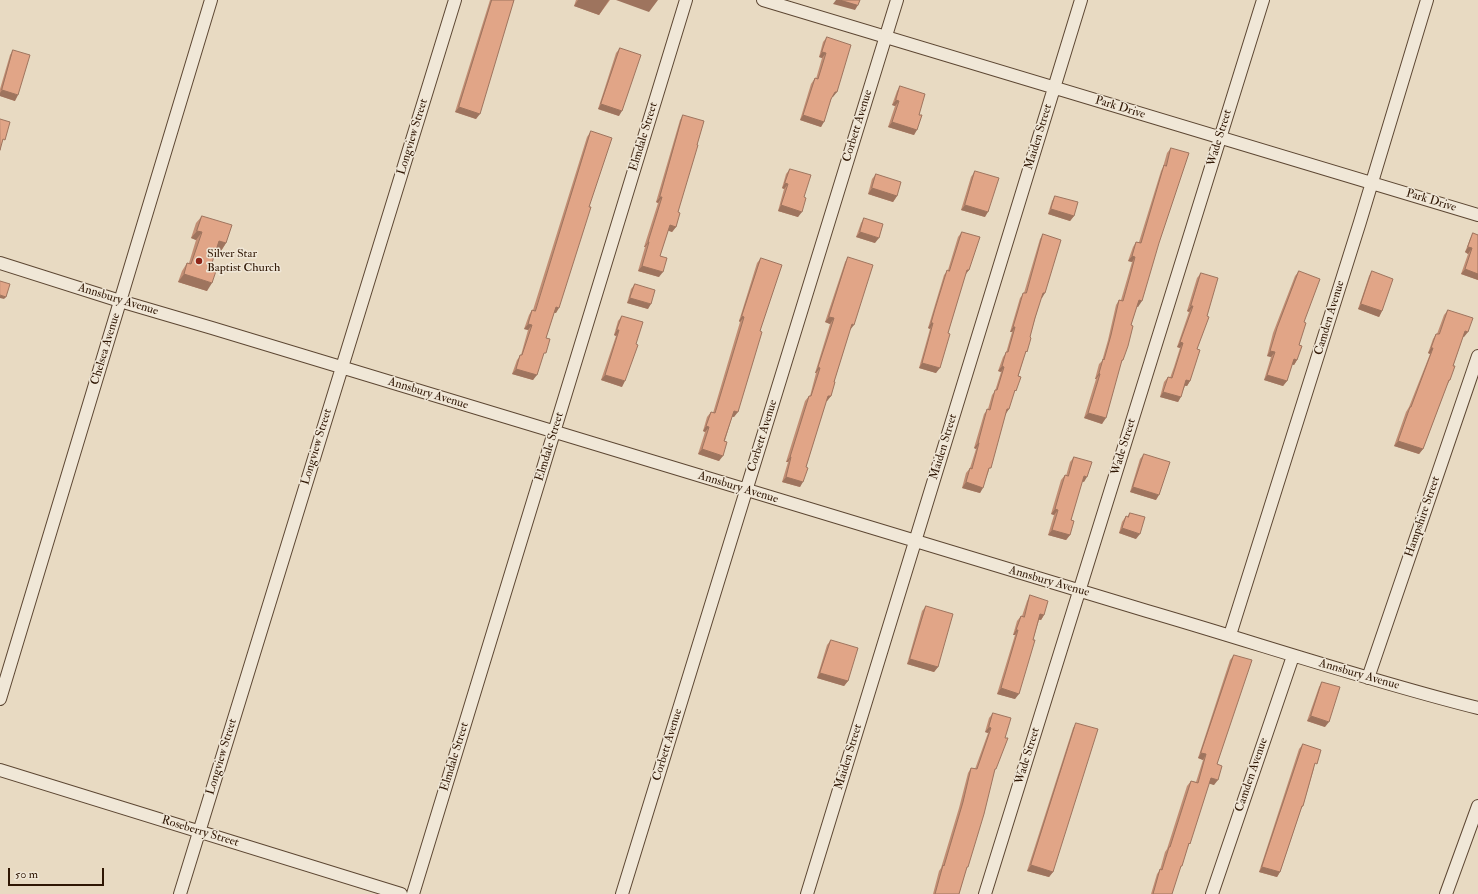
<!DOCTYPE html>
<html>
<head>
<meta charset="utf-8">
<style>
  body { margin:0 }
  #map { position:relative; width:1478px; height:894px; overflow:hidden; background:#e8dac2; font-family:"IM FELL Double Pica",serif }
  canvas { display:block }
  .scale { position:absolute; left:8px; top:868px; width:96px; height:18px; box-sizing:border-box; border:2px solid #2f1603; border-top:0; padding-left:5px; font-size:12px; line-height:14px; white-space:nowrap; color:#2f1603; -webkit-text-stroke:3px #f0e7d7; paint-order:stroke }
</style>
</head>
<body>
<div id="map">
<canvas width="1478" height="894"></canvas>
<div class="scale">50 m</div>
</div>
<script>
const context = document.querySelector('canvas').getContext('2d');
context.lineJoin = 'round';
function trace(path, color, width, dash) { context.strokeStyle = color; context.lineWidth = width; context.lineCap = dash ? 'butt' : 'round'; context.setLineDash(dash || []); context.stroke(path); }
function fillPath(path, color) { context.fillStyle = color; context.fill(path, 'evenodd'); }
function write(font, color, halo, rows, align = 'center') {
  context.font = font + ' "IM FELL Double Pica",serif'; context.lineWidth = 3; context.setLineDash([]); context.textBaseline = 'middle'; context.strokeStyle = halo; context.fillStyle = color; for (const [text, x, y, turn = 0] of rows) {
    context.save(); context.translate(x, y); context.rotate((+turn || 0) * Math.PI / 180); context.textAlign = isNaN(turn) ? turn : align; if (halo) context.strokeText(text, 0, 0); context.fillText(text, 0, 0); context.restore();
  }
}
const street = new Path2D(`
  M763 0 1478 215
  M0 263 120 301 212 328C524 422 835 519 1147 611 1257 643 1366 680 1478 708
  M1230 635 1360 222 1427 0
  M1368 678 1478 356
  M0 699 211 0
  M0 770 401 894
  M180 894 455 0
  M413 894 686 0
  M622 894 897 0
  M807 894 1081 0
  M985 894 1263 0
  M1212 894 1293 656
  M1446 894 1478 806`);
trace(street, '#5d4733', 14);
trace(street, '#f0e7d7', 12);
fillPath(new Path2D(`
  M490 0H514L476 119 455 112Z
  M576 0H610L599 15 574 6Z
  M827 37 833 97H832L821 127 800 120 811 84 815 78 816 79 822 58 819 57 823 42Z
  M620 48 619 116 598 109 616 53Z
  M13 50 15 101 0 96V89L10 55Z
  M900 86 919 115 914 135 888 127 895 106 892 105 897 91Z
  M683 115 678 212 676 227 672 232 668 230 660 256 659 277 638 271 645 247H644L658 203 656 202 680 120Z
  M591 131 556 313H554L546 338 542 358 533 380 512 374 517 360 521 355 528 330 524 329 529 315 532 310H533L587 137Z
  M1171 148 1138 307 1137 306 1131 325 1123 360 1121 363 1102 424 1084 418 1096 379H1095L1099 364 1102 361 1108 340 1116 305 1119 300H1121L1132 262 1128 261 1133 247 1136 242H1139L1161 171 1163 167 1167 153Z
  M790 169 804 197 798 217 778 211 784 189 782 188 786 174Z
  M975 171 985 217 961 210 971 177Z
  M876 174 897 196 893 202 868 194 872 179Z
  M1055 196 1074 216 1070 221 1048 214 1052 201Z
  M202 216 226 243 221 251 216 249 210 269 207 291 178 282 182 271 187 263H189L196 240 191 238 196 223Z
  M864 218 875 243 856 237 861 223Z
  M962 232 969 270 965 275 948 333 936 373 919 368 930 329 928 328 944 275 948 270 958 237Z
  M1473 233 1478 235V280L1461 274 1468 254 1465 252 1470 239Z
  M1043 234 1042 298H1041L1009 409 1005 414 988 473 980 493 962 488 966 473 970 468 976 449 974 448 984 414 988 409 992 395 995 391 1001 372 998 371 1003 357 1006 353 1012 332H1010L1020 298 1024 293 1040 239Z
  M848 257 850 330 834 382 831 396 827 401H826L800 487 782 482 788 462H786L805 401 809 396H810L816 373H815L830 324 825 322 845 262Z
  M761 258 760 331 734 417H732L719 461 698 454 705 432 703 431 707 417 711 412 713 413 740 322 739 321 757 263Z
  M1299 271 1304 322 1299 345 1297 360 1294 365 1292 364 1287 381 1283 386 1264 380 1271 357 1267 356 1273 333 1295 276Z
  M1372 271 1382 311 1379 317 1358 309 1369 276Z
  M1201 273 1197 349 1190 381 1187 386H1185L1178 402 1160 397 1164 382 1168 377 1170 378 1174 367 1180 348 1177 347 1189 312 1187 311 1197 278Z
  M635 284 648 309 627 303 631 289Z
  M1448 310 1464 337H1463L1453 366 1450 380 1447 385 1423 449 1419 454 1394 446 1406 412 1409 407 1430 354 1428 353 1433 339 1436 334H1437L1444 315Z
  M622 316V387L601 380 616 336 614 335 618 321Z
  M1144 454 1156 500 1130 492 1140 459Z
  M1074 457 1084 482 1082 481 1071 520 1070 535 1066 540 1048 535 1054 515 1051 514 1061 480 1065 475 1066 476 1070 462Z
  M1130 513 1136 539 1119 533 1122 522 1126 516 1127 517Z
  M1030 595 1044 615 1041 620H1039L1015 699 997 694 1015 635H1013L1017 621 1021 616H1022L1027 601Z
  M926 606 938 667 934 672 907 664 922 611Z
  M831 640 848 681 844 686 817 678 827 645Z
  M1234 655 1214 785 1209 783 1188 847 1179 870 1172 894H1151L1157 874 1160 870 1165 852 1167 849 1187 786 1191 781 1196 782 1203 760 1198 758 1230 660Z
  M1322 682 1325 727 1307 721 1319 687Z
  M993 713 994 773 959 894H933L939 871 941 868 959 808 968 773 971 768 975 769 988 733 985 732 989 718Z
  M1076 723 1053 872 1049 877 1027 871 1073 728Z
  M1303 744 1314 768 1303 806 1301 809 1280 872 1277 877 1259 872 1299 749Z`), '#c28e74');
fillPath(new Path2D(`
  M578 0H609L599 15 574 6Z
  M616 0H658L649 12Z
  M836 0H840L858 5 855 10 833 4Z
  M822 52 826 53 822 58 819 57Z
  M2 90 18 95 15 101 0 96V93Z
  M835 92H837L833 97H831Z
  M896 100 899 101 895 106 892 105Z
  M601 104 622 111 619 116 598 109Z
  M459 107 480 114 476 119 455 112Z
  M803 115 824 122 821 127 800 120Z
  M892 122 917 130 914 135 888 127Z
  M785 183 788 184 784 189 782 188Z
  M872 188 897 196 893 202 868 194Z
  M660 197H662L658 203 656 202Z
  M781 205 802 212 798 217 778 211Z
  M965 205 988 212 985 217 961 210Z
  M1051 209 1074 216 1070 221 1048 214Z
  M670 225 676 227 672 232 666 230Z
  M197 231 202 232 196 240 191 238Z
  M860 232 879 238 875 243 856 237Z
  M219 241 226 243 221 251 214 248Z
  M648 242H649L645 247H644Z
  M1468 247 1472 248 1468 254 1465 252Z
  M1132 256 1135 257 1132 262 1128 261Z
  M642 266 663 272 659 277 638 271Z
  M1465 269 1478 274V280L1461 274Z
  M967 270H969L965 275Z
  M184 274 212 283 207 291 178 282Z
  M1043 293H1045L1042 298H1039Z
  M0 295 6 297 4 299 0 298Z
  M630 298 651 304 648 309 627 303Z
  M1139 300 1142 301 1138 307 1135 306Z
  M1361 304 1382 311 1379 317 1358 309Z
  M1191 306H1193L1189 312 1187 311Z
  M556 307 559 308 556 313 552 312Z
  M742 316 744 317 740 322 739 321Z
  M829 317 834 318 830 324 825 322Z
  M931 323H933L930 329 928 328Z
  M528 324 532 325 528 330 524 329Z
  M852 324 854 325 850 330 848 329Z
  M1013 327H1015L1012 332H1010Z
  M617 330H619L616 336 614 335Z
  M1465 331 1468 332 1464 337H1461Z
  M1180 342 1183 343 1180 348 1177 347Z
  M1431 348H1433L1430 354 1428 353Z
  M1270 351 1275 352 1271 357 1267 356Z
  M1294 359 1297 360 1294 365 1290 364Z
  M922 363 940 368 936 373 919 368Z
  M1002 366 1004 367 1001 372 998 371Z
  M818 367 820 368 816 373H815Z
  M516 369 537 375 533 380 512 374Z
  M1099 373 1100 374 1096 379H1095Z
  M605 375 625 381 622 387 601 380Z
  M1267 375 1287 381 1283 386 1264 380Z
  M1186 380 1190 381 1187 386 1183 385Z
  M1163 392 1181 397 1178 402 1160 397Z
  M828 396H831L827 401H825Z
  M1007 409H1009L1005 415 1003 414Z
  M734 411 738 412 734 417 730 416Z
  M1088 413 1106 418 1102 424 1084 418Z
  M706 426 709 427 705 432 703 431Z
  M1398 441 1423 449 1419 454 1394 446Z
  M978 443H979L976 449 974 448Z
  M702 449 723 456 719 461 698 454Z
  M790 457H791L788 462H786Z
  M1084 476 1087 477 1084 482 1081 481Z
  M786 477 803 482 800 487 782 482Z
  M966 482 983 488 980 493 962 488Z
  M1133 487 1159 495 1156 500 1130 492Z
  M1055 509 1058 510 1054 515 1051 514Z
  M1122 528 1140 534 1136 539 1119 533Z
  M1052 530 1070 535 1066 540 1048 535Z
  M1040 614 1044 615 1041 620 1037 619Z
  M1016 630H1018L1015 635H1013Z
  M910 659 938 667 934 672 907 664Z
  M820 673 848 681 844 686 817 678Z
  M1001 688 1019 694 1015 699 997 694Z
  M1311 716 1329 722 1325 727 1307 721Z
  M989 727 991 728 988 733 985 732Z
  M1201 753 1206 754 1203 760 1198 758Z
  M1211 778 1218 780 1214 785 1207 783Z
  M1031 865 1053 872 1049 877 1027 871Z
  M1262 867 1280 872 1277 877 1259 872Z`), '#9e745e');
const building = new Path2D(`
  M492 0H514L480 114 459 107Z
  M840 0H860L858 5Z
  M827 37 851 45 837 92H835L831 99 824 122 803 115 815 78 818 79 826 53 822 52Z
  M620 48 641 55 622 111 601 104Z
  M13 50 30 55 18 95 2 90Z
  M900 86 925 94 919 115H922L917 130 892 122 899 101 896 100Z
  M683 115 704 121 697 145H698L678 212 680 213 676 227 670 225 660 256 667 258 663 272 642 266 649 242H648L662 197H660Z
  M0 119 10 122 5 140 3 139 0 150Z
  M591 131 612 138 589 207H591L559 308 556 307 546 338 550 339 546 353H544L537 375 516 369 520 355H522L532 325 528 324 532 310 535 311Z
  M1171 148 1189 153 1159 243 1142 301 1139 300 1131 325 1133 326 1128 346 1123 360H1122L1106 418 1088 413 1100 374 1099 373 1103 359 1104 360 1111 335 1119 300 1123 301 1130 276 1135 257 1132 256 1136 242 1141 243 1164 165 1166 166Z
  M790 169 811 175 804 197 806 198 802 212 781 205 788 184 785 183Z
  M975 171 999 178 988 212 965 205Z
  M876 174 901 182 897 196 872 188Z
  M1055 196 1078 202 1074 216 1051 209Z
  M202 216 232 225 226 243 219 241 210 269 216 271 212 283 184 274 187 263 191 264 202 232 197 231Z
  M864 218 883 224 879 238 860 232Z
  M962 232 980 237 969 270H967L948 333 950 334 940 368 922 363 933 323H931L935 309 947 270 949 271Z
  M1473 233 1478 235V274L1465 269 1472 248 1468 247Z
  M1043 234 1061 240 1045 293H1043L1035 318 1030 337 1031 338 1027 352 1026 351 1018 376 1021 377 1016 391 1015 390 1009 409H1007L991 468H989L983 488 966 482 970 468 972 469 979 443H978L987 409 990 410 995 390H997L1004 367 1002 366 1006 352H1008L1015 327H1013L1019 307 1023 293H1026Z
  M848 257 873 265 854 325 852 324 834 382H835L831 396H828L806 467 808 468 803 482 786 477 791 457H790L809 396H811L820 368 818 367 834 318 829 317Z
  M761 258 782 265 760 331 762 332 738 412 734 411 724 441 727 442 723 456 702 449 709 427 706 426 711 412 715 413 744 317 742 316Z
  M1299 271 1320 279 1304 322 1306 323 1299 345 1302 346 1297 360 1294 359 1287 381 1267 375 1275 352 1270 351 1277 328Z
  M1372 271 1393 279 1382 311 1361 304Z
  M1201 273 1218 278 1207 316 1209 317 1197 349 1200 350 1190 381 1186 380 1181 397 1163 392 1168 377 1172 378 1177 362 1183 343 1180 342 1193 306H1191Z
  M0 281 10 284 6 297 0 295Z
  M635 284 655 290 651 304 630 298Z
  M1448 310 1473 318 1468 332 1465 331 1453 366H1455L1450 380H1449L1423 449 1398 441 1410 407H1411L1433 348H1431L1436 334H1439Z
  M622 316 643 322 636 344 638 345 625 381 605 375 619 330H617Z
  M1144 454 1170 462 1159 495 1133 487Z
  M1074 457 1092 462 1087 477 1084 476 1071 520 1074 521 1070 535 1052 530 1058 510 1055 509 1059 495 1065 475 1068 476Z
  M1130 513 1145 517 1140 534 1122 528 1126 516 1128 517Z
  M1030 595 1048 601 1044 615 1040 614 1033 640H1035L1019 694 1001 688 1018 630H1016L1021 616 1024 617Z
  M926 606 953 614 938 667 910 659Z
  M831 640 858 648 848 681 820 673Z
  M1234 655 1252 660 1217 764 1222 766 1218 780 1211 778 1190 844 1189 843 1182 866H1181L1172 894H1153L1160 869 1162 870 1169 847H1170L1191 781 1198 783 1206 754 1201 753Z
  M1322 682 1340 687 1329 722 1311 716Z
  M993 713 1011 718 1005 738H1008L996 769H995L984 814 968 867H967L959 894H935L943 865 944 866 963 802 971 768 977 769 991 728 989 727Z
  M1076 723 1098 729 1053 872 1031 865Z
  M1303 744 1321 750 1317 764 1315 763 1303 806H1302L1280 872 1262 867Z`);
fillPath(building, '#e1a587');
trace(building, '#9e745e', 1);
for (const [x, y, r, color] of [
  [199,261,4,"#8f2418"]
]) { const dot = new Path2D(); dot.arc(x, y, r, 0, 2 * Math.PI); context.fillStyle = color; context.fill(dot); trace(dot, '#f0e7d7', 1.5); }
write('12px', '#2f1603', '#f0e7d7', [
  ["Park Drive",1120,108,17],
  ["Corbett Avenue",858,126,-73],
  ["Longview Street",413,137,-73],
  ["Elmdale Street",644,137,-73],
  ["Maiden Street",1039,137,-73],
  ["Wade Street",1220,138,-73],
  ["Park Drive",1431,201,17],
  ["Annsbury Avenue",118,300,17],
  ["Camden Avenue",1330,318,-73],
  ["Chelsea Avenue",106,349,-73],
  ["Annsbury Avenue",428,394,17],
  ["Corbett Avenue",763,436,-73],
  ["Longview Street",317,447,-73],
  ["Elmdale Street",550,447,-73],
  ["Maiden Street",944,447,-73],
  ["Wade Street",1124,447,-73],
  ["Annsbury Avenue",738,488,17],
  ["Hampshire Street",1423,517,-71],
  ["Annsbury Avenue",1049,582,16],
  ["Annsbury Avenue",1359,675,16],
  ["Corbett Avenue",668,745,-73],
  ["Wade Street",1028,756,-73],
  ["Longview Street",222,757,-73],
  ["Elmdale Street",455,757,-73],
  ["Maiden Street",849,757,-73],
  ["Camden Avenue",1252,775,-71],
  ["Roseberry Street",200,832,17]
]);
write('12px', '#2f1603', '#f0e7d7', [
  ["Silver Star",207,254],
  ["Baptist Church",207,268]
], 'left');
</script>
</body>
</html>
